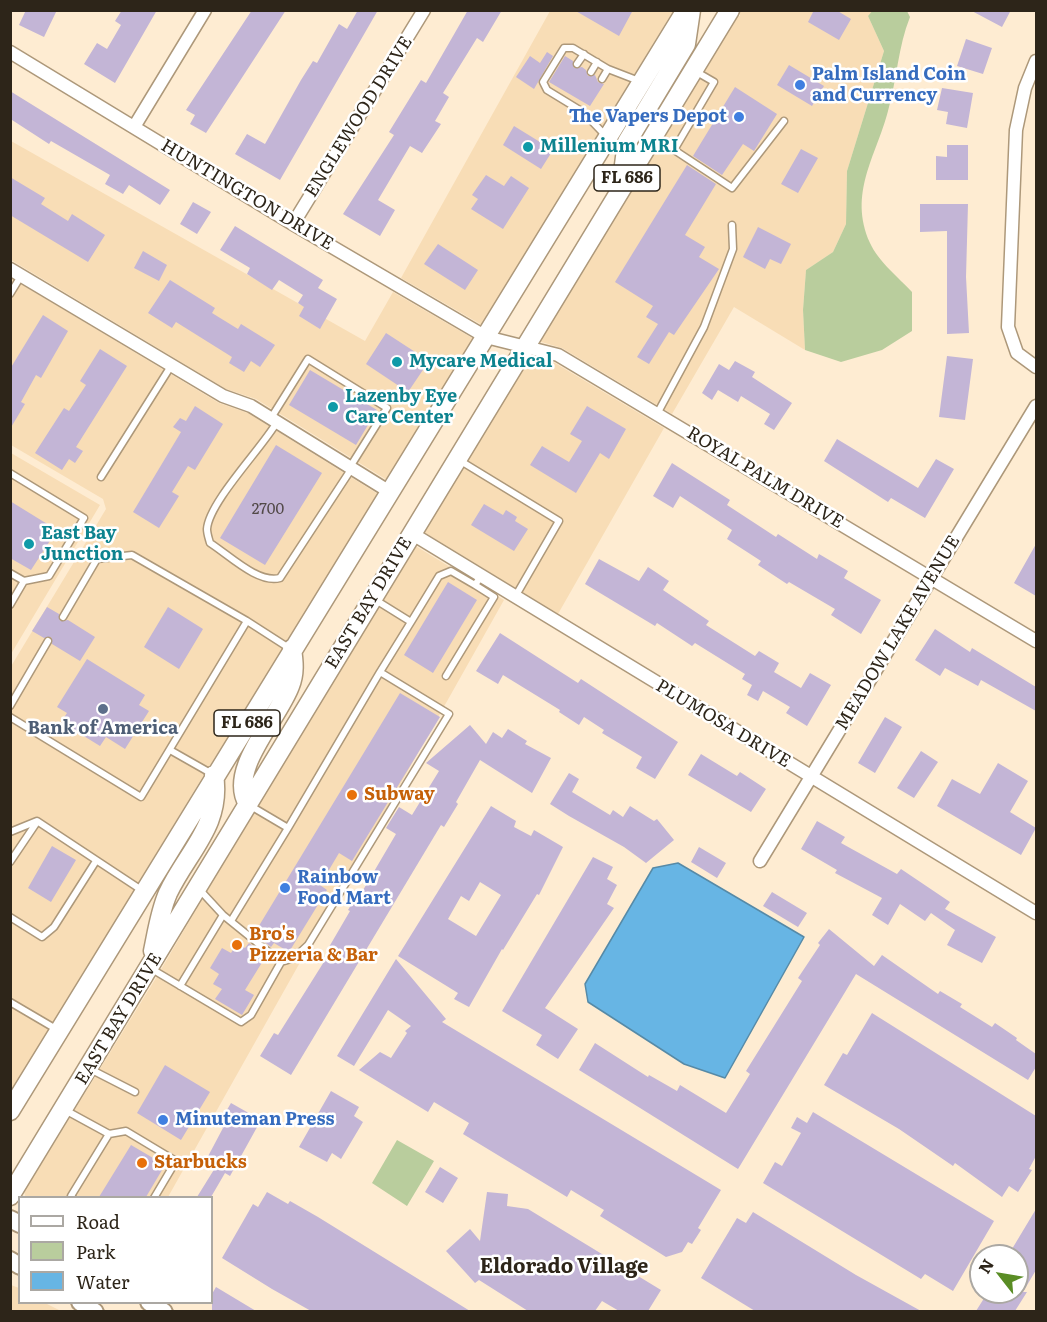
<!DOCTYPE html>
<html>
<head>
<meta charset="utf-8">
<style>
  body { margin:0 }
  #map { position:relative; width:1047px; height:1322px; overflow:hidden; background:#feecd2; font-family:Literata,serif }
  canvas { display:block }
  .frame { position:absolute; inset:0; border:12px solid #2d2519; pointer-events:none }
  .legend { position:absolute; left:18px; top:1196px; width:195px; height:108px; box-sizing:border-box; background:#fff; border:2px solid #aba8a3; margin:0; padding:8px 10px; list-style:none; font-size:18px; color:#2d2519 }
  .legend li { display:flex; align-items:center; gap:12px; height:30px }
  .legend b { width:30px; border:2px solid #aba8a3 }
  .north { position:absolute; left:969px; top:1244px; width:60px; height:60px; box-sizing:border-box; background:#fff; border:2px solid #aba8a3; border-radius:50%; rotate:301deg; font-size:16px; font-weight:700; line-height:24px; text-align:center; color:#2d2519 }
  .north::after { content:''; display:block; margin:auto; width:21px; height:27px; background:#5a8d25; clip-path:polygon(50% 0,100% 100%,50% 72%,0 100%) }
</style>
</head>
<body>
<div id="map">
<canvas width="1047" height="1322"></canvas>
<div class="frame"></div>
<ul class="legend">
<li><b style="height:8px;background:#fff"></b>Road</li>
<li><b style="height:16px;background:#b9cd9d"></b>Park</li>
<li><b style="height:16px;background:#67b5e4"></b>Water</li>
</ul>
<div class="north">N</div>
</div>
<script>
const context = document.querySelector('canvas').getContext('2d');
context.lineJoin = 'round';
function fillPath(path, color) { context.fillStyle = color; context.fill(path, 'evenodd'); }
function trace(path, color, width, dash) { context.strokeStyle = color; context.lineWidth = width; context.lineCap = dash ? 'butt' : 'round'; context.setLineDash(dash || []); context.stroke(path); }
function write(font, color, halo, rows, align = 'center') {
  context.font = font + ' Literata,serif'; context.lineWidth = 5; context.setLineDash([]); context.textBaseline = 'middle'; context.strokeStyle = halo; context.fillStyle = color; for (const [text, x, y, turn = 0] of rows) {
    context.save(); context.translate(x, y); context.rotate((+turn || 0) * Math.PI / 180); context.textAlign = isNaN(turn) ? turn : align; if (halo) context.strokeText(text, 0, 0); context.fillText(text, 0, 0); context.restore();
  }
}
fillPath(new Path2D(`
  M550 11H673L482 325 401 278Z
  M740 11H873L868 16 884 51 847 171 846 224 833 252 806 270 803 310 805 350 734 307 672 414 562 348 538 341 626 197H629V191L737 16H740Z
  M11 141 365 341 393 292 474 339 387 480 256 399 226 389 11 260Z
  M11 278 219 403 248 413 378 494 287 641H283L284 647 209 767H204L205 773 11 1093 10 668 106 509 103 499 11 445Z
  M530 355 555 363 664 428 558 614 422 531Z
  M11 453 100 505 11 654Z
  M414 545 504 600 168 1197 26 1198 24 1192 156 978 254 811 259 808 258 805Z
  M11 1285 19 1288 20 1302 45 1303 61 1311H11Z`), '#f8ddb6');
fillPath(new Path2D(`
  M873 10 907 11 910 17C898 47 897 79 888 111 876 157 848 193 870 243 878 261 899 278 912 292V331L882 350 841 362 805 350 803 310 806 270 833 252 846 224 847 171 884 51 868 16Z
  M397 1140 434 1161 407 1206 372 1183Z`), '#b9cd9d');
const water = new Path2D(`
  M678 863 804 937 725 1078 684 1064 588 1002 585 984 653 868Z`);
fillPath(water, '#67b5e4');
trace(water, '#568aa7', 1.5);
fillPath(new Path2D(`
  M26 10H57L44 37 19 25Z
  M122 10H157L115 83 84 64 97 43 107 49 121 25 115 21Z
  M252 10H286L206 133 190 124 195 115 186 110Z
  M358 10H378L280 180 235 154 247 134 265 144 301 80 313 61 317 63 339 24 347 29Z
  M468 10H502L483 42 477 38 443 93 449 97 435 121 441 124 422 153 410 146 378 200 395 210 380 236 343 214 394 135 389 132 421 80 426 83Z
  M574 10H633L619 36Z
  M814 10H836L851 19 839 40 808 22Z
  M970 10H1011L1002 27Z
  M966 39 992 48 983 74 957 66Z
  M547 52 553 56 534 89 516 77 530 56 540 63Z
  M565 56 573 61 574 68 582 67 586 70 588 76 595 75 598 82 604 84 590 106 549 82Z
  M789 65 824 86 812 106 777 85Z
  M735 87 777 114 754 151 743 144 722 175 693 156Z
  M942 88 973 93 967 128 946 124 948 112 937 110Z
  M10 91 170 190 160 205 129 185 123 194 105 184 110 175 51 141 49 144 12 120 10 122Z
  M514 126 553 150 541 169 503 145Z
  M947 145H968V180H936V156L947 157Z
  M801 149 818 158 798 193 781 184Z
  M687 165 716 184 685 235 705 247 699 257 719 269 674 335 669 332 649 364 637 357 658 324 646 317 653 306 615 282Z
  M486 175 504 186 511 176 529 188 503 229 471 209 478 199 472 195Z
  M10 177 45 198 41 204 68 221 72 214 105 235 88 262 10 215Z
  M193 202 211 212 197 234 180 224Z
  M920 204H968L966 277 969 333 947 334V231L920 232Z
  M235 226 323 280 318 288 337 299 320 329 299 316 304 307 298 303 303 295 279 280 272 290 247 274 250 268 220 250Z
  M758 227 791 244 781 264 770 259 765 269 743 257Z
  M438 244 478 270 465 290 424 264Z
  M143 251 167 265 159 281 134 268Z
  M170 280 215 308 212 313 238 329 241 324 275 345 260 367 251 361 244 372 229 363 232 357 176 322 172 328 148 313Z
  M43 315 68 331 41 378 36 375 21 402 25 404 10 429V369Z
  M386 333 429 361 408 392 366 364Z
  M100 349 127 366 76 447 83 451 75 463 69 459 62 470 35 453 64 408 69 411 86 385 80 381Z
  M947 356 973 359 965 420 939 417Z
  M735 361 755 372 752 377 792 403 774 430 764 424 770 414 741 396 738 402 718 390 712 400 702 393 719 364 729 370Z
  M310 370 377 410 356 445 289 405Z
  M195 406 223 424 195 470 188 466 172 492 179 496 159 528 133 512 181 432 173 427 180 418 186 421Z
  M587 406 626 429 609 459 600 453 576 493 530 465 542 446 569 462 582 441 570 434Z
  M837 439 918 488 936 459 954 469 925 518 891 498 888 502 824 461Z
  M276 445 322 473 265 565 220 538Z
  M672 463 730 500 727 505 776 537 778 534 817 559 819 554 848 571 844 578 881 600 861 634 831 615 835 609 789 582 787 584 758 565 761 561 727 539 732 530 680 496 673 508 653 496Z
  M10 501 57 530 31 570 10 558Z
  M484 504 503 515 506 510 517 517 515 521 528 529 514 551 471 525Z
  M1036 544V596L1014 583Z
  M599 559 639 581 648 567 669 581 663 590 709 621 706 625 755 656 759 651 779 663 774 672 801 688 810 673 831 685 807 726 786 713 790 707 763 691 758 701 747 695 752 685 742 679 745 674 695 643 692 646 657 623 655 626 585 584Z
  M448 582 477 600 433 673 404 655Z
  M47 607 59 614 60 621 68 620 95 637 80 661 52 644 51 637 44 638 32 631Z
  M168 607 203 629 179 669 144 647Z
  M935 629 970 652 972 648 1036 687V711L981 680 978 686 945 668 940 676 915 660Z
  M500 633 578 683 581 679 678 742 655 779 636 768 642 757 602 733 604 730 584 717 579 725 559 712 560 710 503 675 498 684 476 671Z
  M87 659 145 695 139 705 149 711 125 749 106 737 100 746 61 722 67 713 57 707Z
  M400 693 440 717 352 861 339 853 320 885 327 890 289 952 274 943 271 947 254 934Z
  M885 717 902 727 875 773 858 763Z
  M470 725 486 744 493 732 502 738 508 729 527 741 525 744 551 758 532 793 480 760 456 802 458 804 444 827 441 825 291 1075 260 1056 274 1033 278 1035 332 949 329 947 350 911 348 910 357 895 359 897 396 834 386 828 399 807 412 815 439 771 426 763Z
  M921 751 938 762 914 798 897 788Z
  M701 754 737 776 740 772 766 789 751 812 688 775Z
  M998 763 1028 781 1010 812 1036 828 1021 855 937 806 952 779 980 794Z
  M569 773 579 779 572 792 610 815 613 810 623 817 630 806 654 821 657 819 674 840 646 863 624 847 569 816 550 804Z
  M491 806 516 821 514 827 531 836 534 830 563 847 539 895 537 894 503 950 502 949 469 1007 454 999 458 993 398 956ZM480 882 501 895 476 936 448 919 461 896 469 901Z
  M817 821 845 837 841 843 897 874 901 869 950 902 945 909 996 937 982 963 947 945 955 930 931 913 925 921 900 904 888 925 872 915 882 898 835 873 837 870 801 849Z
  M52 846 76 860 51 902 28 888Z
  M699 847 726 863 717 878 691 862Z
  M593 857 613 867 607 879 617 885 607 904 614 908 545 1008 578 1029 558 1059 536 1045 542 1035 502 1011Z
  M772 892 807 913 798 927 763 906Z
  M829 929 874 966 882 955 938 994 940 991 962 1004 960 1007 992 1027 995 1023 1017 1038 1016 1040 1036 1054V1067L1028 1080 856 974 738 1169 579 1070 595 1043 648 1077 649 1075 677 1091 680 1085 726 1113 750 1074 746 1071 802 981 798 978 820 945 818 943Z
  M237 943 245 948 249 943 266 956 245 990 254 995 242 1015 215 999 222 989 213 984 219 974 210 968 222 948 231 953Z
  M396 959 446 1019 442 1022 721 1190 698 1228 701 1230 692 1244 688 1242 682 1252 666 1257 600 1216 604 1210 571 1190 567 1197 463 1134 469 1123 434 1102 428 1112 359 1070 380 1052 391 1058 407 1033 405 1031 411 1026 388 1010 354 1066 337 1056Z
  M872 1013 1036 1116V1156L1029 1169 1032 1170 1018 1192 1009 1186 1002 1197 955 1163 953 1166 899 1129 824 1085 843 1053 847 1055Z
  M165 1065 210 1092 181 1140 137 1113Z
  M331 1091 359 1107 354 1116 363 1122 341 1159 332 1153 327 1162 299 1147Z
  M231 1103 261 1120 230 1176 225 1173 211 1197H197L215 1168 205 1162 223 1128 218 1125Z
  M813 1112 994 1221 953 1291 925 1274 921 1279 763 1183 775 1162 782 1166 801 1133 791 1128 797 1117 807 1123Z
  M131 1145 165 1165 146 1197H99Z
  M440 1167 458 1178 443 1203 425 1192Z
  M267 1192 288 1204 290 1201 318 1217 470 1311H311L272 1289 222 1258 253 1204 258 1207Z
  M487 1192 508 1194 507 1206 528 1209 661 1290 648 1311H619L602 1301 595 1311H528L479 1280 475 1283 446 1251 470 1229 480 1241Z
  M1036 1209V1270L1023 1292H1027L1015 1311H976L988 1292H1017V1256L1009 1254Z
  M753 1212 856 1275 921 1311H755L701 1278 737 1218 746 1223Z
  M216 1287 256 1311H212V1294Z`), '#c3b5d6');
const lane = new Path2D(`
  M577 64 584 54
  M591 72 597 62
  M602 79 608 69
  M605 135 583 112 547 90 543 82 564 48H573L608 69 639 81
  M656 138 732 188 784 121
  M674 150 714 82 695 71
  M10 294 21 276
  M657 414 704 327 733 249 732 225
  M271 418 308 359 387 408 350 467
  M277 422C262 448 209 502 207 529 207 534 209 539 210 543 229 555 258 584 280 578L352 468
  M459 460 559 521 515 597
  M10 473 84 518 49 576 24 581 10 605
  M101 477 171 366
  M10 573 24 581
  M374 599 411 622 380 672
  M247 621 289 648
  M411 622 439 576 451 571 475 585
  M446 676 494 597 475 585 481 576
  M10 706 48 641
  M10 717 141 797 247 621 132 555 97 559 63 617
  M170 750 214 775
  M249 805 288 828 380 672 449 714 308 945 294 958 281 962
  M10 832 37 821 143 891
  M10 862 37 822
  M199 889 223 915
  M10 917 42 937 54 927 96 861
  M231 921 288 828
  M150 968 241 1022 251 1015 281 962 223 915 180 986
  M10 1002 56 1029
  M90 1069 135 1092
  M65 1110 109 1134 126 1131 176 1161 154 1198
  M73 1198 71 1196 109 1134`);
const street = new Path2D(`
  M10 52 293 224 486 337 558 355 1036 641
  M1036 61 1025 88 1016 130 1008 327 1017 353 1036 367
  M134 127 205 10
  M293 224 424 10
  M10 269 223 396 251 406 390 492
  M411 533 1036 913
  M760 861 1036 406`);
const secondary = new Path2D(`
  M10 1219 20 1224
  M10 1260 20 1266
  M80 1302 95 1312
  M149 1302 164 1312`);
const primary = new Path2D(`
  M622 180 627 142 686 44 691 10
  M248 804C227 770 278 719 290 686 295 674 294 662 292 649
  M153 951C157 932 160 911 168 893 188 851 222 825 214 775
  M10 1111 686 10
  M10 1196 730 10`);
trace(lane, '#ad987a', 9);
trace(street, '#ad987a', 15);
trace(secondary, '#ad987a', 20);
trace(primary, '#ad987a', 21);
trace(lane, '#fff', 6);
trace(street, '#fff', 12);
trace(secondary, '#fff', 16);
trace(primary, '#fff', 18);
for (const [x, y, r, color] of [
  [800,85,6,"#3f7fe0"],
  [739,117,6,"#3f7fe0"],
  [528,147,6,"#0f9aa8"],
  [397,362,6,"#0f9aa8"],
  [333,407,6,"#0f9aa8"],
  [29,544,6,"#0f9aa8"],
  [103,709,6,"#5c6f8a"],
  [352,795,6,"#e8710a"],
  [285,888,6,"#3f7fe0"],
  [237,945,6,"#e8710a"],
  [163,1120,6,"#3f7fe0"],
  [142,1163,6,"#e8710a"]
]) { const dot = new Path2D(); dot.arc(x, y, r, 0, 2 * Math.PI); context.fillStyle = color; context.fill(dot); trace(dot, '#fff', 2); }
write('15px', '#524948', null, [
  ["2700",268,510]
]);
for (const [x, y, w] of [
  [627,178,66],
  [247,723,66]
]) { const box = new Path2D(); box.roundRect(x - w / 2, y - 13, w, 26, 4.5); context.fillStyle = '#fff'; context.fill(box); trace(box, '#2d2519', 1.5); }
write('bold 16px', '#2d2519', null, [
  ["FL 686",627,178],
  ["FL 686",247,723]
]);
write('bold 18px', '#366cbe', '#fff', [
  ["Palm Island Coin",812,75],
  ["and Currency",812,96],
  ["The Vapers Depot",727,117,"right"],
  ["Rainbow",297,878],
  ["Food Mart",297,899],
  ["Minuteman Press",175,1120]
], 'left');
write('18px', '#2d2519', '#fff', [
  ["ENGLEWOOD DRIVE",359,117,-58],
  ["HUNTINGTON DRIVE",247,195,31],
  ["ROYAL PALM DRIVE",765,478,31],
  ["EAST BAY DRIVE",369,603,-59],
  ["MEADOW LAKE AVENUE",898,633,-59],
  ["PLUMOSA DRIVE",723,724,31],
  ["EAST BAY DRIVE",119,1019,-59]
]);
write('bold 18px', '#0d838f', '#fff', [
  ["Millenium MRI",540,147],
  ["Mycare Medical",409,362],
  ["Lazenby Eye",345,397],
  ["Care Center",345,418],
  ["East Bay",41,534],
  ["Junction",41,555]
], 'left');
write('bold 18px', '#4e5e75', '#fff', [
  ["Bank of America",103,729]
]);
write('bold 18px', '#c56008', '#fff', [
  ["Subway",364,795],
  ["Bro's",249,935],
  ["Pizzeria & Bar",249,956],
  ["Starbucks",154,1163]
], 'left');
write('bold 20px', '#2d2519', '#fff', [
  ["Eldorado Village",564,1267]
]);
</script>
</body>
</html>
